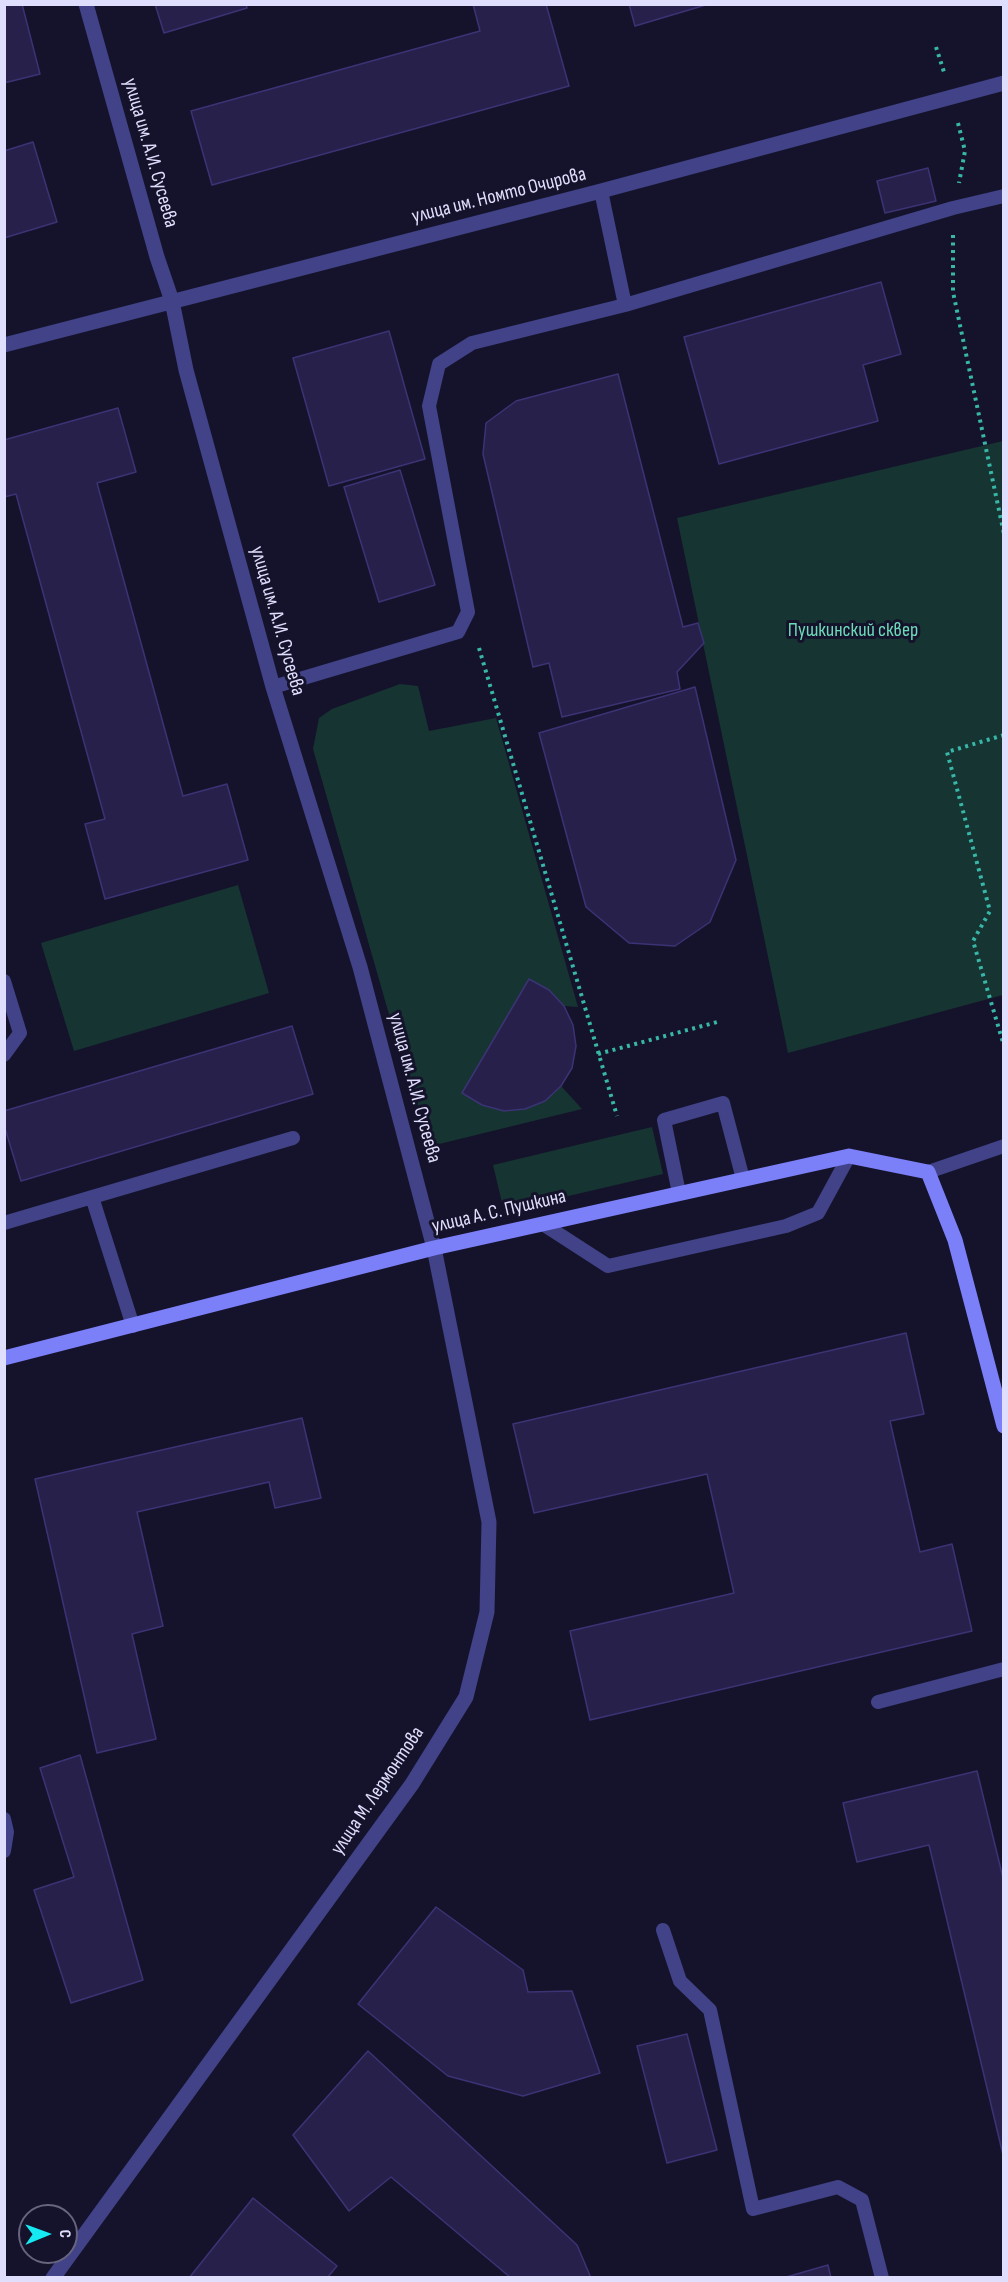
<!DOCTYPE html>
<html>
<head>
<meta charset="utf-8">
<style>
  body { margin:0 }
  #map { position:relative; width:1008px; height:2282px; overflow:hidden; background:#15132b; font-family:"Sofia Sans Condensed",sans-serif }
  canvas { display:block }
  .frame { position:absolute; inset:0; border:6px solid #e0defd; pointer-events:none }
  .north { position:absolute; left:18px; top:2204px; width:60px; height:60px; box-sizing:border-box; background:#15132b; border:2px solid #66647f; border-radius:50%; rotate:89deg; font-size:16px; font-weight:700; line-height:24px; text-align:center; color:#e0defd }
  .north::after { content:''; display:block; margin:auto; width:21px; height:27px; background:#15eaf2; clip-path:polygon(50% 0,100% 100%,50% 72%,0 100%) }
</style>
</head>
<body>
<div id="map">
<canvas width="1008" height="2282"></canvas>
<div class="frame"></div>
<div class="north">С</div>
</div>
<script>
const context = document.querySelector('canvas').getContext('2d');
context.lineJoin = 'round';
function fillPath(path, color) { context.fillStyle = color; context.fill(path, 'evenodd'); }
function trace(path, color, width, dash) { context.strokeStyle = color; context.lineWidth = width; context.lineCap = dash ? 'butt' : 'round'; context.setLineDash(dash || []); context.stroke(path); }
function write(font, color, halo, rows, align = 'center') {
  context.font = font + ' "Sofia Sans Condensed",sans-serif'; context.lineWidth = 6; context.setLineDash([]); context.textBaseline = 'middle'; context.strokeStyle = halo; context.fillStyle = color; for (const [text, x, y, turn = 0] of rows) {
    context.save(); context.translate(x, y); context.rotate((+turn || 0) * Math.PI / 180); context.textAlign = isNaN(turn) ? turn : align; if (halo) context.strokeText(text, 0, 0); context.fillText(text, 0, 0); context.restore();
  }
}
fillPath(new Path2D(`
  M1003 441V995L788 1053 677 518Z
  M400 684 418 686 429 731 496 718 578 1007 564 1006 549 990 529 979 462 1093C501 1117 526 1118 561 1086L582 1109 427 1147 313 749 319 718 332 709Z
  M238 885 269 993 74 1051 41 943Z
  M652 1127 663 1174 504 1211 493 1165Z`), '#163431');
const building = new Path2D(`
  M4 4H22L40 74 4 83Z
  M155 4H246L247 8 164 33Z
  M473 4H546L569 86 212 185 191 111 480 31Z
  M629 4H709L635 26Z
  M33 142 57 222 4 238V151Z
  M928 168 936 201 885 213 877 181Z
  M881 282 901 354 863 365 878 421 719 464 684 337Z
  M389 331 425 459 329 486 293 358Z
  M618 374 683 627 698 623 704 643 677 672 680 689 562 717 549 663 533 667 483 454 486 423 516 401Z
  M118 408 136 472 97 483 183 796 227 784 248 860 105 899 85 824 105 819 16 494 4 497V440Z
  M400 470 435 585 379 602 344 487Z
  M695 687 736 860 710 922 675 946 629 943 586 907 539 733Z
  M529 979 549 990 564 1006 573 1025 576 1046 572 1068 561 1086 545 1101 525 1109 504 1111 482 1105 462 1093Z
  M292 1026 313 1094 21 1181 4 1125V1111Z
  M906 1333 924 1414 890 1421 920 1552 952 1544 972 1631 590 1720 570 1631 734 1593 707 1474 534 1513 513 1424Z
  M302 1418 321 1498 275 1508 269 1482 137 1512 163 1626 132 1634 156 1739 97 1753 35 1479Z
  M80 1755 143 1980 71 2003 34 1890 74 1877 40 1768Z
  M977 1771 1004 1882V2159L929 1845 857 1862 843 1803Z
  M436 1907 523 1970 528 1992 572 1991 600 2073 523 2096 448 2076 358 2004Z
  M687 2034 717 2150 667 2163 637 2046Z
  M368 2051 577 2245 591 2278H511L391 2177 349 2211 293 2135Z
  M253 2198 337 2266 327 2278H189Z
  M828 2265 831 2278H783Z`);
fillPath(building, '#26204b');
trace(building, '#3c3375', 1.5);
trace(new Path2D(`
  M936 47 944 72
  M958 123 965 151 959 183
  M953 235V292L1004 534
  M479 648 617 1116
  M1004 735 947 752 990 911 973 941 1004 1046
  M598 1054 721 1021`), '#38b7a8', 4, [3, 4.5]);
trace(new Path2D(`
  M601 191 625 305
  M273 687 458 632 468 612 429 406 439 364 472 343 625 305 953 208 1004 196
  M4 981 20 1033 4 1055
  M928 1172 1004 1146
  M679 1193 664 1120 723 1103 743 1179
  M92 1197 133 1326
  M4 1223 293 1138
  M543 1224 608 1266 786 1226 818 1213 849 1156
  M878 1702 1004 1669
  M4 1819 7 1832 4 1851
  M663 1930 680 1981 710 2010 753 2209 838 2187 862 2200 882 2278`), '#414287', 14);
trace(new Path2D(`
  M4 345 601 191 1004 83
  M53 2278 412 1784 466 1697 487 1612 489 1522 434 1248 360 967 273 687 186 370 172 301 157 257 86 4`), '#414287', 15);
trace(new Path2D(`
  M4 1358 434 1248 849 1156 928 1172 955 1240 1004 1426`), '#7b7ff8', 15);
write('20px', '#e0defd', '#15132b', [
  ["улица им. А.И. Сусеева",150,153,74],
  ["улица им. Номто Очирова",499,196,-14],
  ["улица им. А.И. Сусеева",277,621,74],
  ["улица им. А.И. Сусеева",414,1088,75],
  ["улица А. С. Пушкина",499,1212,-13],
  ["улица М. Лермонтова",378,1791,-56]
]);
write('20px', '#6cdbb8', '#15132b', [
  ["Пушкинский сквер",853,631]
]);
</script>
</body>
</html>
